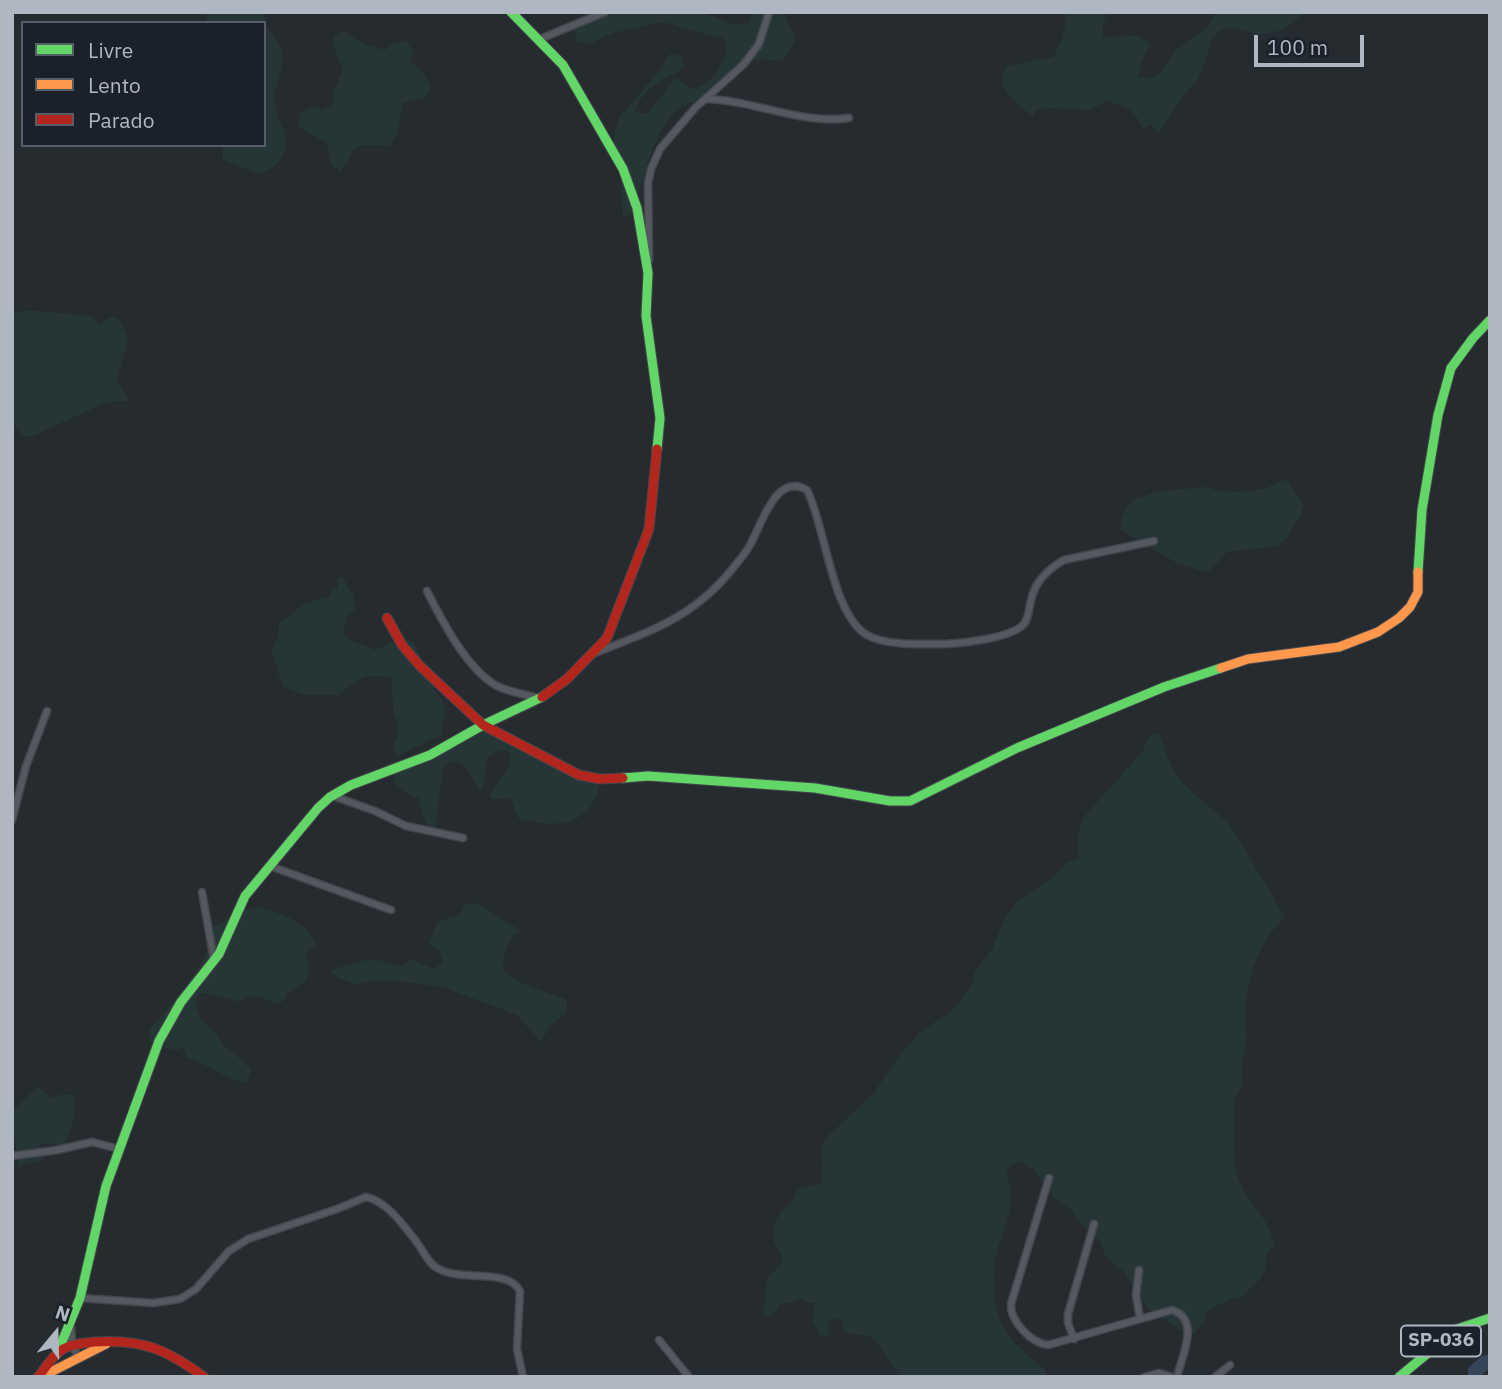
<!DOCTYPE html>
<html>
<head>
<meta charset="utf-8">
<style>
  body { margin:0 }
  #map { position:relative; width:1502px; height:1389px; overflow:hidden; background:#262b30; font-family:"IBM Plex Sans",sans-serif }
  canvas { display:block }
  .frame { position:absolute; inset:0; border:14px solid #aeb7c2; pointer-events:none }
  .legend { position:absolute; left:21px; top:21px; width:245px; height:126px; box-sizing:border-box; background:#1a212a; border:2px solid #555d67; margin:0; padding:9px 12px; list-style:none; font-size:21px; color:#aeb7c2 }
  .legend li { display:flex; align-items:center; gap:14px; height:35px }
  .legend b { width:35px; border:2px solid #555d67 }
  .north { position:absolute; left:21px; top:1298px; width:70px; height:70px; -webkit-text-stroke:5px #1a212a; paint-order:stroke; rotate:19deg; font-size:19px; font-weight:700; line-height:28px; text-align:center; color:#aeb7c2 }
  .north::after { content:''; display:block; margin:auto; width:24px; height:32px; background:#aeb7c2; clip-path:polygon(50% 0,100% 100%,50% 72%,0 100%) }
  .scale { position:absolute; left:1254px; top:35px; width:110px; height:32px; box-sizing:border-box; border:4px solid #aeb7c2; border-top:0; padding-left:9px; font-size:21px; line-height:24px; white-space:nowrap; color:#aeb7c2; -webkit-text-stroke:5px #1a212a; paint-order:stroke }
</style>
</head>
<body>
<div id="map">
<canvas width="1502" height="1389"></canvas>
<div class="frame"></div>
<ul class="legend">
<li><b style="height:9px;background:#63d668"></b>Livre</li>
<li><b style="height:9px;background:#ff974d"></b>Lento</li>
<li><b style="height:9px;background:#b3261e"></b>Parado</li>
</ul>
<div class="north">N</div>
<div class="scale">100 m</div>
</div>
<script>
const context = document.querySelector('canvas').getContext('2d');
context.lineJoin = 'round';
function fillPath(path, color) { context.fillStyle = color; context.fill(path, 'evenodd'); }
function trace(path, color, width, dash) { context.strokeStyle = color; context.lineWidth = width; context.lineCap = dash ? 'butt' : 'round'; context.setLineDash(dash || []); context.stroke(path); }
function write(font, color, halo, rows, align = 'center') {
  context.font = font + ' "IBM Plex Sans",sans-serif'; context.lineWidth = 7; context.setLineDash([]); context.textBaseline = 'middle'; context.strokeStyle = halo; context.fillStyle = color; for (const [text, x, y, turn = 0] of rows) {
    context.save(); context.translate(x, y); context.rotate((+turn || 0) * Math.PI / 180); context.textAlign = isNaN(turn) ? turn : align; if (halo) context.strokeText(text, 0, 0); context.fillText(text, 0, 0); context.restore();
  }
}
fillPath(new Path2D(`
  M207 12H263C266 33 277 36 281 50 286 67 273 86 275 103 276 122 292 136 283 155 278 166 270 170 259 174L223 160V149L220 145H264V23H207Z
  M601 12H701L736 25 748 23 754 12H783L796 37C781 76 775 52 751 62 736 69 731 86 716 94 703 100 683 102 673 114 650 142 644 179 633 212L623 218 621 173 614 142 616 128 620 116 657 74 670 54 682 56 686 67C665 80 642 86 635 112L647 114 676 78 690 89C711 86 721 69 727 50L723 37 705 34 668 23H657L612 33 590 44 577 41 574 31 578 19 589 14Z
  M1064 12H1107L1103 25V37L1139 36 1150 44 1140 66 1138 77 1149 79 1161 72 1175 51 1207 27 1218 12H1305L1284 29 1270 33 1258 34 1233 27 1220 30 1212 39 1199 78 1182 98 1159 133 1150 124 1143 129C1135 110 1127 107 1108 101L1088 110 1045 108 1035 111 1033 116C1024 110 1004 93 1002 82 1001 77 1005 71 1007 66L1053 57C1061 44 1068 28 1064 12Z
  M344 31 363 44 385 50 394 43 405 41 412 49 411 62C421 67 426 77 431 88L425 98 402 103C400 120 400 132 389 146L364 145 353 149 348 161 340 171 331 164 326 142 306 132 298 124 301 113 312 107 323 110 332 104 334 91 343 70 334 48V36Z
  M28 310 90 316 95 319 98 325 109 318 116 317C139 343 121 350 117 380L130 401 107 402 35 435C22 439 19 431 12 421V313Z
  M1286 479 1304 505 1300 516 1287 538 1278 546 1227 552 1210 570H1199L1175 562 1121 530 1122 518 1127 507 1136 499 1160 491 1207 487 1219 491 1241 492 1267 488Z
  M342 576 353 595 356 608 348 617 343 632 351 641 376 650 401 638 413 642 432 677 434 689 442 699 445 712 441 735 397 756 393 746 398 734V723L393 711 392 678C367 672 357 679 339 695H305L283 687 272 653 273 646 279 637V623L306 603 330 597 332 589 338 587 337 578Z
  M496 717V724L500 729 599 786C597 793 595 801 590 807 574 828 540 826 518 818L510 798 493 799 490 796C499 776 510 776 511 752 501 748 495 753 487 758L483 786 480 790 464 765 453 761 443 767 435 828 426 824 418 798C405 793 391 786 394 770Z
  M1159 733C1164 745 1167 759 1174 770 1187 793 1212 806 1230 825L1285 917C1258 942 1244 984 1245 1020 1245 1026 1247 1031 1246 1036 1245 1054 1238 1068 1243 1084L1235 1100 1233 1109C1235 1131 1231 1159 1239 1180 1249 1206 1270 1217 1274 1246L1266 1255C1266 1282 1257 1279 1242 1297 1228 1298 1220 1305 1207 1310L1203 1324 1198 1327 1195 1333 1190 1336 1148 1308 1121 1269 1106 1257 1101 1242 1078 1221 1070 1208 1054 1197 1033 1169 1019 1161 1011 1165 1007 1172C1007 1180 1011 1186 1011 1193 1011 1216 1002 1234 996 1255 993 1266 994 1277 994 1288 995 1331 1015 1344 1045 1370L1048 1377H900L876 1341 868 1336 846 1333 843 1330 842 1318 828 1321 829 1333 825 1336 820 1335 812 1319 816 1303H809L802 1298 793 1303H780L776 1311 768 1316H764L763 1311 768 1278 783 1261C782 1253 775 1248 774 1241 771 1222 779 1213 791 1202 795 1198 796 1192 800 1188L820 1184 823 1162 821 1151 825 1139 873 1094 899 1056 920 1032 947 1014 958 1004 970 988 976 970 992 949 1007 915 1018 901 1046 883 1067 862 1079 859 1078 840 1082 819 1143 751C1145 740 1148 736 1159 733Z
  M477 903 521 931C507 939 504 955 503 969L521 983 567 1000V1012L549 1027 541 1042 517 1015 443 987 397 981H371L354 984 338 978 330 970 366 960H378L401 967 411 959 433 969 443 963 439 951 429 944 437 922 460 915 465 904Z
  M259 907C282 915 307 920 316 946L306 952 309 973 306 981 286 994 285 999 279 1004 258 997 246 996 240 1002 221 996 199 993 195 1005 200 1017 217 1034 222 1045 232 1051 251 1070 246 1083C224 1079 208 1063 187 1058L183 1047 178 1050 165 1048 157 1039H154L151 1046 149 1031C171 1000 213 968 210 927L223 923 233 913Z
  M38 1086 51 1098 64 1094 75 1095 73 1122 64 1145 41 1144 39 1147 43 1157 42 1160 18 1166 12 1112Z`), '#263637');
trace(new Path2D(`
  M1475 1377V1371L1486 1362H1490`), '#354559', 14);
const street = new Path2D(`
  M540 39 605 12
  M705 99C754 100 801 125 849 118
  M649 260 648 183 651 169 660 149 695 108 744 64 759 44 769 12
  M427 591C442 621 466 667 495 685 508 692 524 694 538 698
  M595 653C654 630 697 616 737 563 742 557 747 551 750 545 761 526 776 471 807 490 825 525 832 615 867 635 885 646 926 644 946 644 965 643 1009 638 1023 625 1029 619 1029 608 1031 600 1035 582 1048 569 1064 560L1154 541
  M333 796 375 811 406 826 463 838
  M12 820 26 766 47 711
  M270 866 391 910
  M202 892 214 960
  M12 1156 57 1150 92 1142 119 1149
  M1049 1178 1011 1304C1010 1321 1031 1343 1048 1345L1172 1310C1201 1319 1182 1356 1177 1377
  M1139 1270 1136 1295 1140 1319
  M80 1298 153 1303 180 1299 196 1289 229 1251 248 1239 337 1209 366 1197C387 1201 405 1227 418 1244 423 1251 427 1260 434 1266 457 1284 507 1266 520 1291L517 1349 523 1377
  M71 1327 72 1345 78 1356
  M1074 1339 1068 1323V1314L1094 1224
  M659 1340 689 1377
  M1144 1377 1159 1373 1172 1377
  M1215 1377 1230 1365`);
const fast = new Path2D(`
  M511 12 563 65 623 169 637 208 648 273 646 316 660 418 657 449
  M1418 572 1422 510 1438 415 1451 368 1473 338 1490 320
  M623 778 648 776 815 788 890 801H910L1017 748 1164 687 1221 668
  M57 1354 80 1298 106 1186 159 1041 181 1002 219 954 245 896 318 808 330 797 351 785 430 755 483 725 542 697
  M1399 1377 1457 1329 1490 1318`);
const slow = new Path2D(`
  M1221 668 1248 659 1339 647 1378 632 1399 618 1410 607 1418 592V572
  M41 1377 106 1344`);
const jam = new Path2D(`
  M387 618 402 645 420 666 483 725 579 775 600 779 623 778
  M542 697 567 679 607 638 649 529 657 449
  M38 1377C46 1368 52 1355 63 1349 72 1344 84 1343 95 1342 142 1339 166 1349 204 1377`);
trace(street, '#43474b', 9);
trace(fast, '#43474b', 11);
trace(slow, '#43474b', 11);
trace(jam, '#43474b', 11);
trace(street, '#55585e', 6);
trace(fast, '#63d668', 9);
trace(slow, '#ff974d', 9);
trace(jam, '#b3261e', 9);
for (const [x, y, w] of [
  [1441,1341,80]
]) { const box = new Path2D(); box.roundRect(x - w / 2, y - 15.5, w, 31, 5); context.fillStyle = '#1a212a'; context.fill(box); trace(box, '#aeb7c2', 2); }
write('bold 19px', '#aeb7c2', null, [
  ["SP-036",1441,1341]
]);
</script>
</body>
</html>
